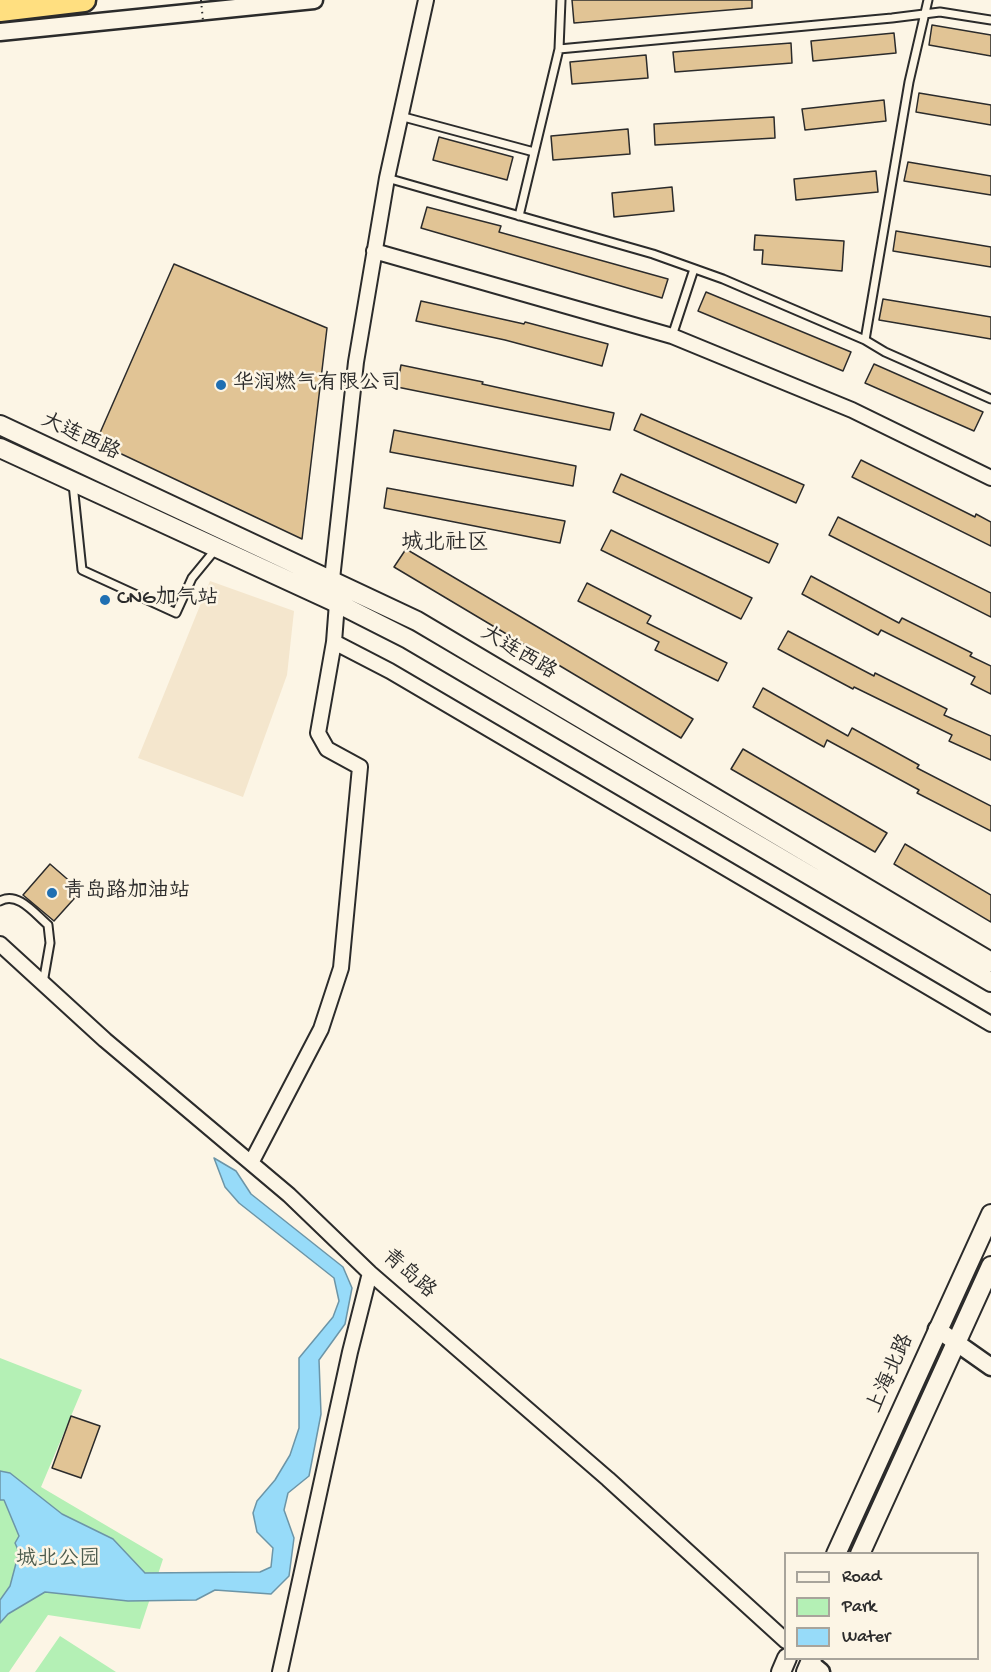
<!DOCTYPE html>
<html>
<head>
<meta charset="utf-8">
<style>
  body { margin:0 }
  #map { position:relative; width:991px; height:1672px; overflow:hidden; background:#fcf5e5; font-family:"Gochi Hand",sans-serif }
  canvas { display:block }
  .legend { position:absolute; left:784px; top:1552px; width:195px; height:108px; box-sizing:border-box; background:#fcf5e5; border:2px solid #a8a49b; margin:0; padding:8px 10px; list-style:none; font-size:18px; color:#2b2b2b }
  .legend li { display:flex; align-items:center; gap:12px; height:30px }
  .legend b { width:30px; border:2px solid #a8a49b }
</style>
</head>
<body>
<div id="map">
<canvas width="991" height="1672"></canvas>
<ul class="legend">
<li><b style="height:8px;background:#fcf5e5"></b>Road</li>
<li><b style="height:16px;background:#b4f0b5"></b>Park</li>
<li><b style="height:16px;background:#97dbf9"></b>Water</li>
</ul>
</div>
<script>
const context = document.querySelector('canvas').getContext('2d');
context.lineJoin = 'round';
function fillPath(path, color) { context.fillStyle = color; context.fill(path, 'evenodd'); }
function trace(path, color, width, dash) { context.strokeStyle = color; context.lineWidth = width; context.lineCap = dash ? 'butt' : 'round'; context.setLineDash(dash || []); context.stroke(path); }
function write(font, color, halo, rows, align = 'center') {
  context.font = font + ' "Gochi Hand","LXGW WenKai TC",sans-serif'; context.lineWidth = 5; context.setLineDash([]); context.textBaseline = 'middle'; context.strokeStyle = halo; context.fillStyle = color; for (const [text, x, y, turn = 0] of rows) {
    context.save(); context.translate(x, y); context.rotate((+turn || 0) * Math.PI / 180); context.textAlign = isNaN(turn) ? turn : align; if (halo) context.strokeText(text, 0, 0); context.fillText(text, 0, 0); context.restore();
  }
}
fillPath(new Path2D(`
  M210 581 294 611 287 675 243 797 138 758Z`), '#f4e6cd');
fillPath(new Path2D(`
  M0 1358 82 1390 41 1487 163 1559 140 1629 48 1615 9 1672H0Z
  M60 1636 116 1672H35Z`), '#b4f0b5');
const water = new Path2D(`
  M214 1158 236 1171 251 1194 343 1267 352 1288 345 1324 319 1360 321 1414 309 1476 288 1493 284 1510 294 1538 289 1576 271 1594 215 1590 196 1600 128 1601 45 1592 8 1614 0 1623V1600L10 1586 19 1552 15 1543 19 1536 4 1500H0V1471L10 1473 62 1514 113 1539 145 1573 260 1572 271 1567 273 1548 257 1532 253 1513 257 1501 275 1480 290 1455 299 1428V1358L333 1317 339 1301 334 1278 239 1203 225 1187Z`);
fillPath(water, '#97dbf9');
trace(water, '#6c95a7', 1.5);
const building = new Path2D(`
  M572 0H752V8L574 23Z
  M932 25 991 35V56L929 45Z
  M894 33 896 53 813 61 811 41Z
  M791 43 792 63 675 72 673 52Z
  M646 55 648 78 572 84 570 62Z
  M919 93 991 105V125L916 112Z
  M884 100 886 121 805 130 802 109Z
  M774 117 775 138 655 145 654 124Z
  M628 129 630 154 553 160 551 136Z
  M439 137 513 157 507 180 433 160Z
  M908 162 991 176V195L904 181Z
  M876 171 878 192 796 200 794 179Z
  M672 187 674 211 614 217 612 193Z
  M427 207 501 226 499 232 668 279 662 298 421 228Z
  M896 231 991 247V267L893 251Z
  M755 235 844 241 842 271 762 264 763 250H754Z
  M174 264 327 328 302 539 96 442Z
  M706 292 851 352 843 371 698 311Z
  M883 299 991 317V339L879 320Z
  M421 301 524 324 525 322 608 344 602 366 505 340 416 321Z
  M874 364 983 412 974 431 865 383Z
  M401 365 483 382 482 384 614 413 610 430 397 387Z
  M641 414 804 485 796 503 634 430Z
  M394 430 576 466 573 486 390 452Z
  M861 460 975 517 976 514 991 522V546L852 477Z
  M621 474 778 544 769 563 613 492Z
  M387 488 565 521 560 543 384 508Z
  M838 517 991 593V617L829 535Z
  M611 530 752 598 741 619 601 550Z
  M406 549 693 719 681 738 394 567Z
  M811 576 899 623 902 618 972 653 970 656 991 666V694L971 684 975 677 881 630 878 635 802 594Z
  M587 583 651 616 647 623 727 663 718 681 655 650 659 642 578 601Z
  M788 631 874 676 875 673 947 709 944 715 991 736V760L949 741 952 735 854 687 853 689 778 649Z
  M763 688 848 736 852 728 919 765 917 768 991 806V831L917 793 919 790 827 740 824 747 753 707Z
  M743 749 887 833 875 852 731 769Z
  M905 844 991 895V922L894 864Z
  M50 864 81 891 54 921 23 895Z
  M71 1416 100 1426 81 1478 52 1468Z`);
fillPath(building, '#e1c495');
trace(building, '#2b2b2b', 1.5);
const service = new Path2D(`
  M559 49 892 18 940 12 991 20
  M400 116 534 152
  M387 178 653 254 723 279 865 340 885 352 991 399
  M519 216 559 49 561 0
  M672 336 694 269
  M865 340 909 82 928 0
  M73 484 82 570 176 613 192 578 215 550
  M0 901C18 891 35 914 48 925L50 943 43 983`);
const minor = new Path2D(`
  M374 251 672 336 852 410 991 478
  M332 579 356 362 387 178 426 0
  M337 603 334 642 390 671 991 1024
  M0 944 105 1040 289 1195 370 1273 608 1479 786 1641
  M251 1163 321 1029 341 968 360 767 327 749 318 733 334 642
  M280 1672 350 1352 370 1273`);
const tertiary = new Path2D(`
  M0 32 314 0
  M937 1329 991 1367
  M810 1663 821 1672`);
const secondary = new Path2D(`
  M0 425 417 621 991 962
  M0 448 337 603 408 639 991 982
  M836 1554 991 1214
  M860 1554 991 1266
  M781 1672 787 1658
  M806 1672 812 1658`);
const trunk = new Path2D(`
  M0 10 84 0`);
trace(service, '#2b2b2b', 11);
trace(minor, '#2b2b2b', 18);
trace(tertiary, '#2b2b2b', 21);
trace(secondary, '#2b2b2b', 22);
trace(trunk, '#2b2b2b', 27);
trace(service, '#fcf5e5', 7);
trace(minor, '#fcf5e5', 14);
trace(tertiary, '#fcf5e5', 16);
trace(secondary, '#fcf5e5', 18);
trace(trunk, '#ffdf80', 22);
trace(new Path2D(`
  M201 0 203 21`), '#2b2b2b', 2, [1.5, 4.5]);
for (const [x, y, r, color] of [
  [221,385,6,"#1f6fb2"],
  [105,600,6,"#1f6fb2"],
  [52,893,6,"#1f6fb2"]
]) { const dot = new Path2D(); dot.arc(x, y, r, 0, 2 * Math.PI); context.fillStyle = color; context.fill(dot); trace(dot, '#fcf5e5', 2); }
write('21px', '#2b2b2b', '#fcf5e5', [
  ["华润燃气有限公司",233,385],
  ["CNG加气站",117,600],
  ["青岛路加油站",64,893]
], 'left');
write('21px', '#2b2b2b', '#fcf5e5', [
  ["大连西路",80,438,25],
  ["大连西路",518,654,31],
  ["青岛路",408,1275,41],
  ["上海北路",892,1374,-66]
]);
write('21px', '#4d5c4e', '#fcf5e5', [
  ["城北公园",58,1561]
]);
write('22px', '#2b2b2b', '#fcf5e5', [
  ["城北社区",445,545]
]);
</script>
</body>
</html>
